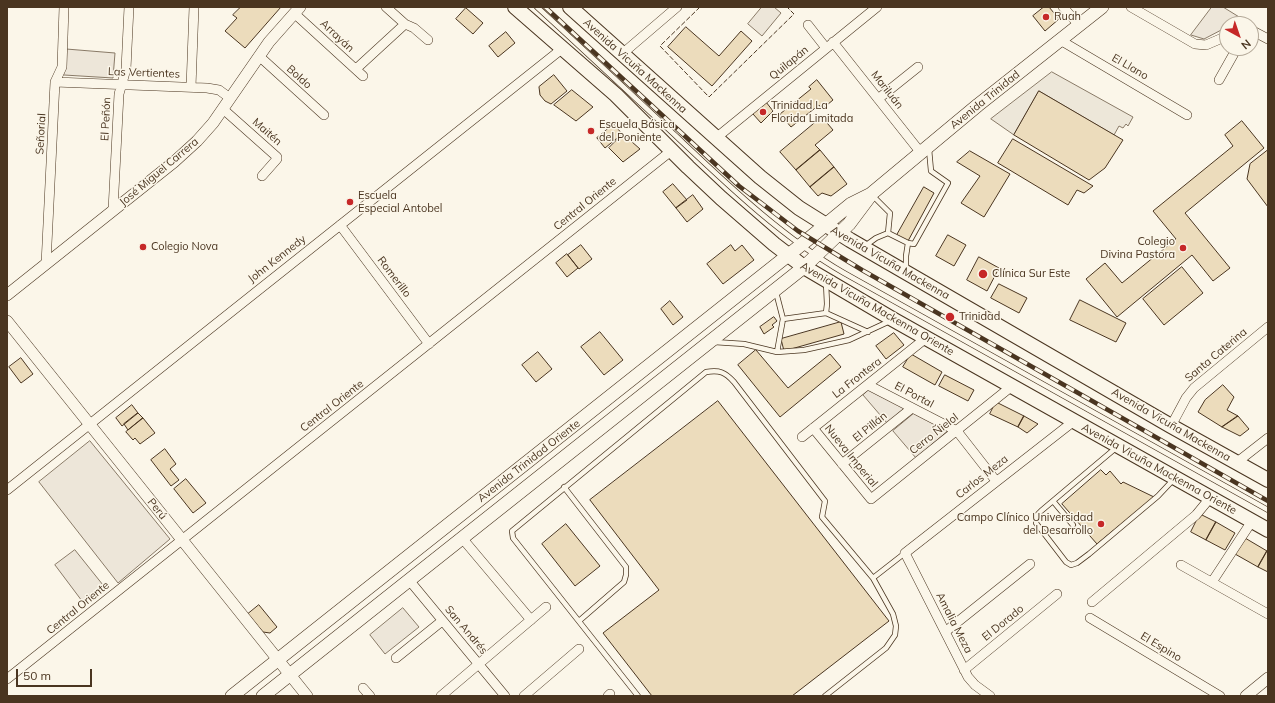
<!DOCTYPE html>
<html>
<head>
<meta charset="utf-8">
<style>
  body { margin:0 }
  #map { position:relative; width:1275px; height:703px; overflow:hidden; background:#fbf6e9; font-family:Mulish,sans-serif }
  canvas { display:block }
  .frame { position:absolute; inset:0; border:8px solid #4a3520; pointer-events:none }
  .north { position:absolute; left:1219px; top:16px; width:40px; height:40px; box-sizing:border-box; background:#fbf6e9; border:1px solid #b4a999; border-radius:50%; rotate:140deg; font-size:11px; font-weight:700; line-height:16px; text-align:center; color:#4a3520 }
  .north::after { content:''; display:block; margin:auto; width:14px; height:18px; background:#c62828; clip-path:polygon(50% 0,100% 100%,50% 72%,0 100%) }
  .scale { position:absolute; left:16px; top:669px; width:76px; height:18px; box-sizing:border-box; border:2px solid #4a3520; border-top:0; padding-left:5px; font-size:12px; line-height:14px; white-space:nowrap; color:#4a3520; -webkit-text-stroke:3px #fbf6e9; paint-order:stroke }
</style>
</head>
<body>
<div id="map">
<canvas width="1275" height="703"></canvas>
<div class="frame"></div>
<div class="north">N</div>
<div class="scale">50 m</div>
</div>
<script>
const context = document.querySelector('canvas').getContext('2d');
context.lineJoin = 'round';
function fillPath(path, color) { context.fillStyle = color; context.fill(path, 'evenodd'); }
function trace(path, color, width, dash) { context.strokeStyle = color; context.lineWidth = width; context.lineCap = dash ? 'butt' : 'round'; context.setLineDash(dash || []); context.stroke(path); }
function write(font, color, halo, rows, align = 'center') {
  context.font = font + ' Mulish,sans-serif'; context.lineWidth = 3; context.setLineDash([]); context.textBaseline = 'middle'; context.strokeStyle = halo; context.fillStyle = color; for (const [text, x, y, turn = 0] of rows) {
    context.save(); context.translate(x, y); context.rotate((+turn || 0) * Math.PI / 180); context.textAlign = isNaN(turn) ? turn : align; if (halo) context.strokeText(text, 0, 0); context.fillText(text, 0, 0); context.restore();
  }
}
const green = new Path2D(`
  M762 7H774L781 13 762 36 748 24Z
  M1212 7H1223L1244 20 1234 24H1227V27L1204 39 1191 35Z
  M66 49 115 53 113 78 64 75Z
  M873 386 908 405 887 423 863 395Z
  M917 411 950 429 916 458 893 431Z
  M90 441 170 539 118 583 39 482Z
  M75 550 103 585 82 601 55 565Z
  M403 608 419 627 385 654 370 635Z`);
fillPath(green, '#ede6d9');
trace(green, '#887966', 1);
const parking = new Path2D(`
  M1052 72 1133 117 1128 126 1126 124 1123 128 1119 126 1114 135 1039 91 1014 135 991 119Z`);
fillPath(parking, '#ede7d9');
trace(parking, '#887966', 1);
const building = new Path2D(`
  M241 7H281L245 48 225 31 237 18 233 15Z
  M1044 7H1049L1059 19 1045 31 1033 16Z
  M466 8 483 23 473 34 456 19Z
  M686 27 719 56 741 31 752 41 712 86 668 47Z
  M506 32 515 43 498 57 489 46Z
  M554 75 567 91 551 104 545 101 540 95 539 87Z
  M817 80 833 100 822 109 819 105 791 127 780 114 811 89 809 87Z
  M572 90 593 107 576 121 554 105Z
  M1039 91 1123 140 1105 168 1089 180 1014 135Z
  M766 102 773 111 761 123 753 114Z
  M822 117 833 130 815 145 820 150 796 170 780 152Z
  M1242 121 1264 148 1185 213 1230 268 1213 281 1192 255 1117 317 1086 279 1105 263 1122 283 1176 239 1153 211 1233 146 1225 135Z
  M614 124 622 134 605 148 597 138Z
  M623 134 640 149 623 162 609 148Z
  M1013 139 1093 186 1084 193 1077 190 1068 205 998 163Z
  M820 150 834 167 810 187 796 170Z
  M1268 150V207L1247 179 1250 164Z
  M970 151 1010 174 984 217 961 203 980 176 957 162Z
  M834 167 847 184 831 196 822 193 818 196 810 187Z
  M673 184 687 200 676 208 663 192Z
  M924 187 934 193 908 241 897 235Z
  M693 195 703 209 687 222 676 208Z
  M948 235 966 245 954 266 936 256Z
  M581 245 592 259 579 269 568 255Z
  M731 245 735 251 742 245 754 260 723 284 707 264Z
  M567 254 578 268 567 277 556 263Z
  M979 257 999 268 987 291 967 280Z
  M1182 267 1203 293 1164 325 1143 299Z
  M999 284 1027 298 1019 313 991 298Z
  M1080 300 1126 323 1116 342 1070 320Z
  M670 301 683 317 673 325 661 309Z
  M774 317 777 321 772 325 774 327 764 334 760 327Z
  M841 322 844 334 784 351 781 339Z
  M600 332 623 360 604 375 581 347Z
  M894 333 904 345 886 359 876 346Z
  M756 350 788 388 830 354 841 367 780 417 738 365Z
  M538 352 552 369 536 382 522 365Z
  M911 354 942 372 935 385 903 367Z
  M21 358 33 374 21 383 9 367Z
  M945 375 974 390 968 401 939 386Z
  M1223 385 1234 397 1227 410 1238 416 1222 427 1198 412 1205 400Z
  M718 401 889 621 792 696H652L603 633 659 590 590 500Z
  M996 402 1024 416 1018 427 990 414Z
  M132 405 138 413 122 426 116 418Z
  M138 413 143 418 128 430 124 424Z
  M1024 416 1038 424 1027 433 1018 427Z
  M1238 416 1249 429 1240 436 1222 427Z
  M143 418 155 433 140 444 135 438 133 440 126 432Z
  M165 449 176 464 170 469 179 480 171 486 151 460Z
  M1101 470 1106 475 1110 471 1121 484 1123 482 1154 497 1097 544 1062 504Z
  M186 479 206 503 193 513 174 489Z
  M1200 514 1216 522 1206 540 1191 532Z
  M1216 522 1235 533 1225 550 1206 540Z
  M566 524 600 566 575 586 542 544Z
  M1245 538 1267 551 1258 567 1235 554Z
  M1267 551H1268V572L1258 567Z
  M259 605 277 627 270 633 263 632 248 614Z`);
fillPath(building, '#ecdcbc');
trace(building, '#4a3520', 1);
const service = new Path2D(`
  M537 7C584 50 631 94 677 137 730 187 782 237 844 273L1268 510
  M873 196 890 213 888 233
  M908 243 914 244 948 183 931 171 929 149
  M865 246 876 238 888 233 908 243 906 256V271
  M826 283 827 304 826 313 868 332
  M776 292 783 319 777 352
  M783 319 826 313
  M714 342 744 344 777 352 804 350 849 340 890 321
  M1117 447 1041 511 1036 516V523L1066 562 1071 565 1077 563 1089 554 1158 496 1174 479
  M564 487 626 567V575L624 582 579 621
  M1053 501 1073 525
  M873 578 905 553
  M638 696 513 538 512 531 706 372C720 370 725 372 734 382L825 501 822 517 873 578 893 614 896 626 895 635 886 648 825 696`);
const minor = new Path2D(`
  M386 7 405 24 414 28 428 40
  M1063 7 1079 25
  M1131 7 1195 44 1206 45 1227 36
  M294 13 363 76
  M808 25 826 48
  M1251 30 1268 39
  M1060 40 1187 115
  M833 42 921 153
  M622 54 677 7
  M259 56 324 115
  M356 69 405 24
  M1219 80 1237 48
  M55 82 207 88 219 90 230 98
  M191 87 194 7
  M878 99 918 67
  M223 109 277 157V159L262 176
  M716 138 877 7
  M113 210 119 94 126 69 129 7
  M340 225 429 344
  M46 264 55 82 62 67 64 7
  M868 385 957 431 996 481
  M1171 426 1186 398 1194 388 1268 327
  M813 428 871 499 1012 386
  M802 437 926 338
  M1236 463 1268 438
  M842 464 912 408
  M7 490 563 48
  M462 538 531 620
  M1181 565 1268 614
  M409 580 505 696
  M1212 582 1252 521
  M1092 602 1196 515 1210 498
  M1090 618 1220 696
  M945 632 1030 564
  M396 658 442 621
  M964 670 1057 594
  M7 679 671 151
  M363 688 370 696
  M441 696 546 607
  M524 696 579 649
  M608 696 610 694
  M990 696 975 685 968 677 905 553 1074 421`);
const tertiary = new Path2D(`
  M7 295 174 162 197 141 213 123 269 42 300 7
  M7 321 307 696
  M1246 696 1268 678`);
const secondary = new Path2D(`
  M232 696 801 245 851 204 871 194 978 105 1102 7
  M263 696 804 267 849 224 870 196`);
const primary = new Path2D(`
  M515 7 616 95 688 167 721 198 774 244 804 267 894 320 1268 530
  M570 7 760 177 799 208 850 240 1171 426 1268 480`);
trace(service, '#4a3520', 6);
trace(minor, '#4a3520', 10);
trace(tertiary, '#4a3520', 12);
trace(secondary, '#4a3520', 14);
trace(primary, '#4a3520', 16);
trace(service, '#fbf6e9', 4.5);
trace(minor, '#fbf6e9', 9);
trace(tertiary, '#fbf6e9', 11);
trace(secondary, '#fbf6e9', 13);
trace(primary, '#fbf6e9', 14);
const rail = new Path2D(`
  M545 7 739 186 798 231 862 270 1268 501`);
trace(rail, '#4a3520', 4.5);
trace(rail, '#fbf6e9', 3, [9]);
trace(new Path2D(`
  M700 7 660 46 709 97 794 14 787 7`), '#4a3520', 1, [5, 2]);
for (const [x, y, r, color] of [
  [1046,17,4,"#c62828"],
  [763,112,4,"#c62828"],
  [591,131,4,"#c62828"],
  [350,202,4,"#c62828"],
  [143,247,4,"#c62828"],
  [1183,248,4,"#c62828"],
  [983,274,5,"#c62828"],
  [950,317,5,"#c62828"],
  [1101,524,4,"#c62828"]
]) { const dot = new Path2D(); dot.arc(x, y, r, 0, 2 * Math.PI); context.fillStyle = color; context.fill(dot); trace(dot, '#fbf6e9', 1.5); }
write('11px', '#4a3520', '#fbf6e9', [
  ["Ruah",1054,17],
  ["Trinidad La",771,106],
  ["Florida Limitada",771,119],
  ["Escuela Básica",599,125],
  ["del Poniente",599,138],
  ["Escuela",358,196],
  ["Especial Antobel",358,209],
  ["Colegio",1175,242,"right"],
  ["Divina Pastora",1175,255,"right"],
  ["Colegio Nova",151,247],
  ["Clínica Sur Este",992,274],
  ["Trinidad",959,317],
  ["Campo Clínico Universidad",1093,518,"right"],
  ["del Desarrollo",1093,531,"right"]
], 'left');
write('11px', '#4a3520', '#fbf6e9', [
  ["Arrayán",337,36,43],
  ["Quilapán",789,63,-39],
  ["Avenida Vicuña Mackenna",635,66,42],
  ["El Llano",1130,67,30],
  ["Las Vertientes",144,73,2],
  ["Boldo",299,77,42],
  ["Mariluán",887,90,52],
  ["Avenida Trinidad",985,100,-39],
  ["El Peñón",106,119,-87],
  ["Maitén",267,132,41],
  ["Señorial",41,134,-87],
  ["José Miguel Carrera",159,172,-40],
  ["Central Oriente",585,204,-39],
  ["John Kennedy",277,259,-38],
  ["Avenida Vicuña Mackenna",890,263,30],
  ["Romerillo",394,277,53],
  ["Avenida Vicuña Mackenna Oriente",877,309,30],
  ["Santa Caterina",1216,355,-40],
  ["La Frontera",857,378,-38],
  ["El Portal",914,395,28],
  ["Central Oriente",332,406,-38],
  ["Avenida Vicuña Mackenna",1171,425,30],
  ["El Pillán",870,427,-39],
  ["Cerro Ñielol",934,434,-38],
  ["Nueva Imperial",851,456,51],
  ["Avenida Trinidad Oriente",529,461,-38],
  ["Avenida Vicuña Mackenna Oriente",1159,469,29],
  ["Carlos Meza",982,477,-38],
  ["Perú",157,509,51],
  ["Central Oriente",78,608,-39],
  ["Amalia Meza",954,623,63],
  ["El Dorado",1003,623,-39],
  ["San Andrés",466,630,50],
  ["El Espino",1161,647,31]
]);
</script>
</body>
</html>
